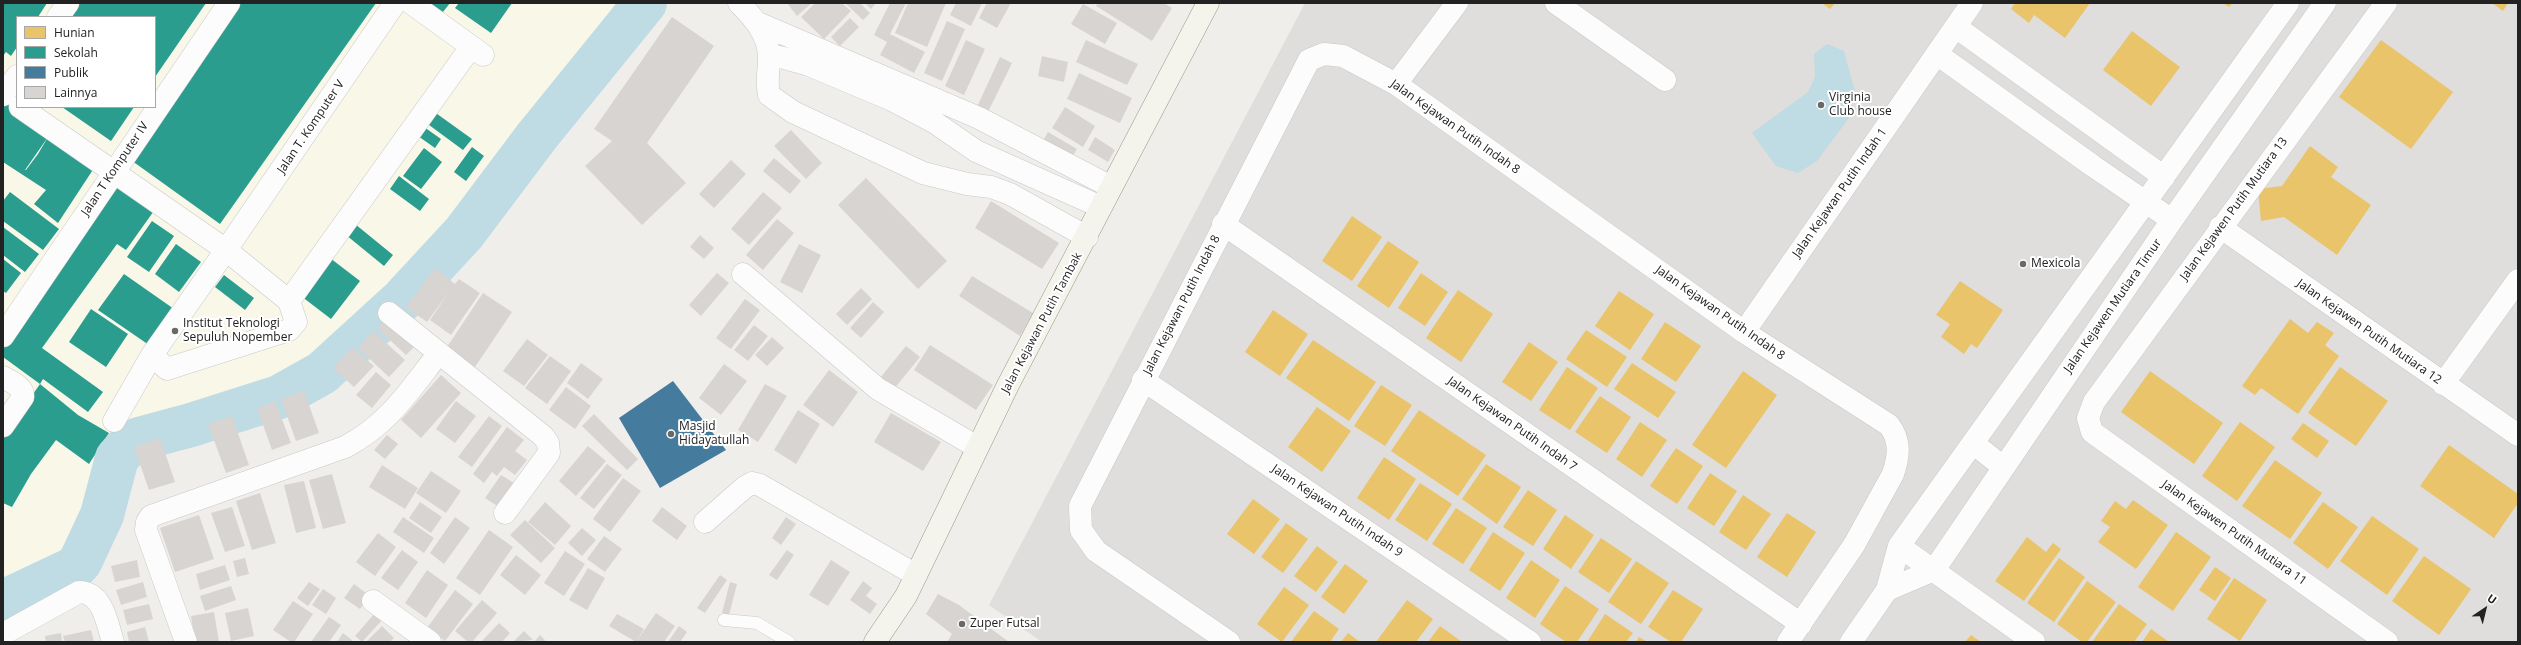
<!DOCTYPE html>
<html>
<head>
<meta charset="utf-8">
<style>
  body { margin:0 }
  #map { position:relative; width:2521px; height:645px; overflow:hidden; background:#f0eeeb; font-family:"Open Sans",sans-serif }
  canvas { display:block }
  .frame { position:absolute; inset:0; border:4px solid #222; pointer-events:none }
  .legend { position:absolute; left:16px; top:16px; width:140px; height:92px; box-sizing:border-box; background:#fff; border:1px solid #a7a7a7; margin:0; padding:5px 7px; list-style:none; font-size:12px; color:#222 }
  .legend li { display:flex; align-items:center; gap:8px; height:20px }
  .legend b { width:20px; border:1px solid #a7a7a7 }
  .north { position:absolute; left:2465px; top:589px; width:40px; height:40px; -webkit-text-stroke:3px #fff; paint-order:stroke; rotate:35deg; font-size:11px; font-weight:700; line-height:16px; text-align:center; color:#222 }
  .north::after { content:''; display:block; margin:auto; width:14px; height:18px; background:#222; clip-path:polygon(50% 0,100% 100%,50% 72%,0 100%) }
</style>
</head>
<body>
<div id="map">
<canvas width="2521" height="645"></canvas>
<div class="frame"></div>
<ul class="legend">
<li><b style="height:11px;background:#e9c46a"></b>Hunian</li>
<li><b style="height:11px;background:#2a9d8f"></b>Sekolah</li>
<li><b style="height:11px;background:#457b9d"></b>Publik</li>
<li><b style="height:11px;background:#d7d4d2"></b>Lainnya</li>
</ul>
<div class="north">U</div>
</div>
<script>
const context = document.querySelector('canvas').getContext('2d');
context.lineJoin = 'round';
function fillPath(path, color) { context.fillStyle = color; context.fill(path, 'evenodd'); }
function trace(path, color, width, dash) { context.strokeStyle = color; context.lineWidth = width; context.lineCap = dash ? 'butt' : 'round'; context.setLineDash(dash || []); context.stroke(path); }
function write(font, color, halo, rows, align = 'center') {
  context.font = font + ' "Open Sans",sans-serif'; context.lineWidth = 4; context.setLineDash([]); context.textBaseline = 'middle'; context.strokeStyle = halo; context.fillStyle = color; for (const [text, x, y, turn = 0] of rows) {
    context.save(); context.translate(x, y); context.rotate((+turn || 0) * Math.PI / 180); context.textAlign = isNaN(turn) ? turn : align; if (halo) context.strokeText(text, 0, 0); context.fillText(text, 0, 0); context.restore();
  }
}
fillPath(new Path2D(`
  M1305 3H2518V642H1042L989 605Z`), '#dfdedc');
fillPath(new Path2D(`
  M3 3H616L588 43 398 285 296 377 115 442 68 547 3 589ZM17 17H155V107H17Z`), '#f8f7e8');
fillPath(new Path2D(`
  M1827 44 1844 51 1855 92 1849 118 1817 161 1798 173 1776 166 1752 133 1808 92 1815 77 1814 54Z`), '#bfdbe3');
fillPath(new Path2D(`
  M1822 3H1835L1830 9Z
  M2015 3H2090L2065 38 2034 15 2029 23 2011 9Z
  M2223 3H2232L2229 7Z
  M2492 3H2508L2503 11Z
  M2132 31 2180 67 2151 106 2103 70Z
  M2381 40 2453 92 2411 149 2339 97Z
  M2310 146 2338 167 2331 177 2371 205 2337 255 2284 217 2261 221 2258 189 2282 186Z
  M1352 216 1382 237 1352 281 1322 261Z
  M1388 241 1419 262 1389 308 1357 286Z
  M1421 273 1448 292 1425 326 1398 308Z
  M1960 281 2003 310 1977 348 1971 344 1964 354 1941 337 1950 324 1936 315Z
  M1458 290 1493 314 1461 362 1426 338Z
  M1619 291 1654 314 1630 350 1595 326Z
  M1273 310 1308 334 1280 376 1245 352Z
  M2290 319 2308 333 2317 322 2334 333 2325 345 2339 356 2298 414 2261 388 2255 395 2242 386Z
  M1665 322 1701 346 1676 382 1641 359Z
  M1586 330 1627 357 1607 387 1566 359Z
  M1313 340 1376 382 1349 421 1286 378Z
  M1529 342 1558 362 1531 401 1502 382Z
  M1632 363 1676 392 1658 418 1614 389Z
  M1567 367 1598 388 1570 430 1539 410Z
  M2340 367 2388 401 2356 446 2308 413Z
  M1743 371 1777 395 1726 468 1692 445Z
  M2150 371 2223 423 2194 464 2121 412Z
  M1381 385 1412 405 1385 446 1354 426Z
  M1600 396 1631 417 1607 453 1575 432Z
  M1317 407 1351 431 1322 472 1288 447Z
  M1419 410 1486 455 1458 496 1391 451Z
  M1640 422 1667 440 1642 477 1616 459Z
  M2240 422 2275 447 2237 501 2202 476Z
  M2303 423 2329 441 2317 458 2291 439Z
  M2449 445 2518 494V503L2494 538 2420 486Z
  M1676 448 1703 466 1677 504 1650 486Z
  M1384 457 1416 479 1389 520 1357 498Z
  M2275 460 2322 493 2290 539 2242 506Z
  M1486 464 1521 487 1497 524 1462 499Z
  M1710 473 1737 491 1714 526 1687 508Z
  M1420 483 1452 504 1427 541 1395 520Z
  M1528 490 1557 510 1533 546 1503 527Z
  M1743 495 1771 514 1746 550 1719 532Z
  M1253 499 1280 519 1254 554 1227 534Z
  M2133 500 2168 525 2136 569 2098 542 2110 527 2101 521 2115 501 2126 509Z
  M2323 502 2358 527 2328 569 2293 543Z
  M1456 508 1487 528 1463 564 1432 544Z
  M1787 513 1816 532 1787 577 1757 557Z
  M1565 515 1594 535 1571 569 1543 549Z
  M2372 516 2419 549 2387 595 2340 561Z
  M1286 523 1308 539 1283 573 1261 557Z
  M1493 532 1525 553 1500 591 1469 570Z
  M2176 532 2211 557 2173 611 2138 587Z
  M2027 537 2046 552 2053 543 2061 549 2024 601 1995 581Z
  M1601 538 1632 559 1609 593 1578 572Z
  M1317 546 1338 562 1316 592 1294 576Z
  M2424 556 2471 589 2439 635 2392 601Z
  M2059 558 2085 577 2054 622 2027 603Z
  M1531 560 1560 580 1535 618 1506 598Z
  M1636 561 1669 583 1641 624 1608 602Z
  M1345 564 1368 581 1344 614 1321 597Z
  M2215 567 2231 578 2215 601 2199 590Z
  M2234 578 2267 600 2240 641 2207 619Z
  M2087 581 2116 602 2087 642H2082L2057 624Z
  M1565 586 1599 609 1577 642H1566L1540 624Z
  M1284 587 1309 605 1282 642 1257 624Z
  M1673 590 1703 609 1681 642H1671L1648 627Z
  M1407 600 1433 619 1416 642H1376Z
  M2119 604 2147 624 2134 642H2092Z
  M1314 611 1339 629 1330 642H1291Z
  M1605 614 1633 633 1626 642H1587Z
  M1440 626 1462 642H1428Z
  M2151 629 2169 642H2142Z
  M1348 633 1360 642H1341Z
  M1971 635 1981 642H1965Z
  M1639 637 1647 642H1636Z`), '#e9c46a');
fillPath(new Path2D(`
  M3 3H47L38 17H17V47L11 56 6 52 3 56Z
  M72 3H206L155 77V17H63Z
  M238 3H376L220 224 128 158Z
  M429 3H450L443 12Z
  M459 3H512L491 33 455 8Z
  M6 103 98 162 58 223 34 204 46 190 3 162V108ZM48 137 38 154 26 170H25Z
  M62 107H134L111 141Z
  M433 111 472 139 463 150 425 122Z
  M424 127 441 139 435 148 418 136Z
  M472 147 484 156 466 181 454 172Z
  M424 148 442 162 421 189 403 176Z
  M399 176 429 199 420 211 390 189Z
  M118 181 156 208 126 250 117 244 42 348 103 392 88 412 43 379 40 384 3 357V342Z
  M10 192 59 229 43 250 3 221V201Z
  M152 221 174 236 149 272 127 257Z
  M355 224 393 255 384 266 346 235Z
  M3 227 39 254 25 272 3 255Z
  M176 244 201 262 179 292 155 274Z
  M330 258 360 281 331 319 301 296Z
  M3 259 21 273 6 293 3 291Z
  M124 274 174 309 149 345 98 310Z
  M224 275 254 298 245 310 215 287Z
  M91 309 128 334 106 367 69 342Z
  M40 384 78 415 109 433 89 464 56 440 31 474 12 507 3 503V437Z`), '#2a9d8f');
fillPath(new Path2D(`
  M673 381 726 450 660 488 619 418Z`), '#457b9d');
trace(new Path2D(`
  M3 602 73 569 80 562 102 515 117 458 125 449 139 439 191 425 279 397 322 373 402 300 464 233 537 136 645 3`), '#bfdbe3', 44);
fillPath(new Path2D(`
  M787 3H812L797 16Z
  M815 3H842L851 11 824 39 801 17Z
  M845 3H860L870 13 863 20Z
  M865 3H876L871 9Z
  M890 3H906L890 34 925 52 914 73 880 55 887 42 874 35Z
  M908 3H946L927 47 895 33Z
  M956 3H982L971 26 950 15Z
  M987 3H1011L997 28 979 18Z
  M1098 3H1164L1172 8 1152 41 1096 6Z
  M1083 4 1117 23 1105 44 1071 24Z
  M672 17 714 46 647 143 686 183 642 225 585 166 612 141 594 129Z
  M850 18 859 27 840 46 831 37Z
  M947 21 965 29 942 81 924 73Z
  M966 40 985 49 964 95 945 86Z
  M1086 40 1138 64 1127 85 1076 62Z
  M1042 56 1068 62 1064 82 1038 76Z
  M1000 57 1012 63 988 112 977 107Z
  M1079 73 1132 98 1120 123 1067 99Z
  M1065 107 1095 126 1083 147 1052 128Z
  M791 130 822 163 806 179 774 146Z
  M1048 132 1077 149 1068 164 1040 146Z
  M1095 137 1115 150 1108 162 1088 150Z
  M774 158 801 181 790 194 763 171Z
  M731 160 746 174 714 208 699 194Z
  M866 178 947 261 918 289 838 205Z
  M763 192 782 208 749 245 731 229Z
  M991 201 1059 243 1042 269 975 228Z
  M777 219 794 233 763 270 746 255Z
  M700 235 714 248 704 259 690 247Z
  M799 244 821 255 802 293 780 282Z
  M435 268 455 284 459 279 480 293 451 335 430 320 449 292 427 322 406 307Z
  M717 273 729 283 701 316 689 305Z
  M972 276 1033 313 1020 336 959 296Z
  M861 288 872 299 847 325 836 314Z
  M483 293 512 312 475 367 447 347Z
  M745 299 760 310 731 349 716 338Z
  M873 302 884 312 861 338 850 328Z
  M387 318 416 345 406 355 377 328Z
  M754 325 768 336 748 361 734 350Z
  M373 331 405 360 389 377 358 348Z
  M772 337 784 348 767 366 755 355Z
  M527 339 548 355 524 386 503 371Z
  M930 345 993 385 976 410 914 370Z
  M906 346 920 357 894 389 880 378Z
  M352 347 374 366 354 387 333 368Z
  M550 356 571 371 547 404 525 388Z
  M581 363 603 379 588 399 567 383Z
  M724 364 747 381 721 415 699 398Z
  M829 370 858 392 833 427 803 405Z
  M376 372 391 385 372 408 356 395Z
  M441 375 461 393 421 438 401 420Z
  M765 384 787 396 758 442 738 430Z
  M566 387 591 406 575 429 549 410Z
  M304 391 319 433 296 441 281 399Z
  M275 401 291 443 272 450 257 408Z
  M456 401 476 416 455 443 436 429Z
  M798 410 820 424 796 464 774 450Z
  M891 413 941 442 923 471 874 442Z
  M594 414 638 459 627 470 582 426Z
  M232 416 249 465 226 473 208 424Z
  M489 416 502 426 472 467 458 457Z
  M507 427 524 440 515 451 527 460 515 475 504 467 497 476 492 472 484 483 473 474Z
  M387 435 398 444 385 459 374 450Z
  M160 438 175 482 149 490 134 447Z
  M588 446 606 461 576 496 559 481Z
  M607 464 622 475 594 509 580 498Z
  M382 465 418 488 405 509 369 487Z
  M431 471 461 491 446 513 416 493Z
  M332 474 346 523 323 529 309 480Z
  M501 475 514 483 499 507 485 498Z
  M623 478 641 491 610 532 593 519Z
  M304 481 316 528 296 533 284 485Z
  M260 493 276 543 252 550 236 501Z
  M420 502 442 517 431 533 409 518Z
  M545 502 571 526 555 545 528 522Z
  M232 507 245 546 225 552 211 513Z
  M662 507 687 526 677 540 652 521Z
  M199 515 214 559 175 572 160 528Z
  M403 517 434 538 424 553 393 532Z
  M455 517 470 528 444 564 430 553Z
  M786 517 796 524 781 545 772 538Z
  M525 520 555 548 541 563 510 535Z
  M582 528 596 540 582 556 568 543Z
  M489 530 513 547 480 595 456 578Z
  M378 533 396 547 375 576 356 562Z
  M604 536 622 549 605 572 587 559Z
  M402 550 418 562 398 590 381 578Z
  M787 550 794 555 777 580 769 575Z
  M565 551 585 564 564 596 544 583Z
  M516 555 541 575 525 595 500 575Z
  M245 558 249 574 237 577 233 561Z
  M137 560 140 577 115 582 111 566Z
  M831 560 850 572 828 606 809 595Z
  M225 565 230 580 200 590 196 574Z
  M588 568 605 578 587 610 569 600Z
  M427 570 448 585 426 618 405 603Z
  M720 575 727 580 705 613 697 608Z
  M863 581 872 588 866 596 877 604 870 614 850 600Z
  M143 582 147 597 121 605 116 590Z
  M309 582 320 589 308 606 297 598Z
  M730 582 737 584 729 615 722 613Z
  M354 584 370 596 360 609 344 598Z
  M231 586 236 600 205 611 200 596Z
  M323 589 336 598 326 614 312 605Z
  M455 590 473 604 445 641 427 628Z
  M938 594 959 605 1009 642H947L952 634 926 614Z
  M482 600 497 613 472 642H468L455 631Z
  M293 601 313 614 294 642H291L273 630Z
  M149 604 153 619 127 625 123 610Z
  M248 608 254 636 231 641 225 613Z
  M214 612 219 642H195L191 616Z
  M375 613 383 619 362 642 355 636Z
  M656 613 675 626 664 642H636Z
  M617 614 644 629 636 642 609 626Z
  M329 617 341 625 329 642H311Z
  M499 623 510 633 502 642H481Z
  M382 626 394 638 390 642H366Z
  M679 626 687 632 680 642H668Z
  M145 627 149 642H129L127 632Z
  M91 630 94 642H65L63 636Z
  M524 631 533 640 513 642Z
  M61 633 62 642H46L45 636Z
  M343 633 352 640 351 642H337Z
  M540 635 545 640 544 642H534Z`), '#d7d4d2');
const lane = new Path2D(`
  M724 620 757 623 789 642`);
const street = new Path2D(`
  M411 3 483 55
  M739 3C754 18 769 35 769 58 769 71 766 82 769 95L793 112 923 173 967 184 991 187 1010 194 1087 237
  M1556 3 1665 80
  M2386 3 2094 402 2088 418 2092 432 2387 642
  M58 17 68 3
  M758 23 979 118 1111 187
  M1956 27 2164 177
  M1937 54 2093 166 2172 220
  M769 57H780L809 65 890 99 934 122 976 151 1101 207
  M1396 84 1457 3
  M3 95 17 76
  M20 107 226 250 289 301
  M1223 224 1801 624
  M2220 227 2518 435
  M743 274 878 389 977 447
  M289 301 296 322 289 330 167 369 152 355 226 250 395 3
  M289 301 471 47
  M1744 332 1972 3
  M3 336 229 3
  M439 353 543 436 548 443 549 453 505 513
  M3 377C11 382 24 386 23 397L3 426
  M1143 380 1530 642
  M2443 384 2518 280
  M114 421 152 355
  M1973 443 2003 467
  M705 522 745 487 752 483 760 485 916 575
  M1899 546 2034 642
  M1887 590 1934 570 2172 220 2325 3
  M373 601 430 642
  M3 634 79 592C103 592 107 623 113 642
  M186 642 146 530 147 522 151 516 345 447C389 424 409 391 439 353L389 313
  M1229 642 1096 551 1081 530 1080 506 1309 60 1324 54 1343 56 1396 84 1744 332 1889 425C1901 441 1899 456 1893 474L1854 545 1788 642
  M1851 642 1887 590 1899 546 2288 3`);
const secondary = new Path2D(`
  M875 642 906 596 1008 385 1208 3`);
trace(lane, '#c9c8c7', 13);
trace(street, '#c9c8c7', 23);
trace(secondary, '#999a82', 23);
trace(lane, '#fdfcfc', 12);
trace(street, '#fdfcfc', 22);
trace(secondary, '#f4f4ed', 22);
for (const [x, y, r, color] of [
  [1821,105,4,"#6a6968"],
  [2023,264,4,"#6a6968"],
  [175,331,4,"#6a6968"],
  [671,434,4,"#6a6968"],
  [962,624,4,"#6a6968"]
]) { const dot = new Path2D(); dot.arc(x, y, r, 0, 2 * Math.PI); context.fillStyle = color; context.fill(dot); trace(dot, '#fff', 1.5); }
write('12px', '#222', '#fff', [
  ["Virginia",1829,98],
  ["Club house",1829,112],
  ["Mexicola",2031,264],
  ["Institut Teknologi",183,324],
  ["Sepuluh Nopember",183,338],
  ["Masjid",679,427],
  ["Hidayatullah",679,441],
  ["Zuper Futsal",970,624]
], 'left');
write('12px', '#222', '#fff', [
  ["Jalan T. Komputer V",311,127,-56],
  ["Jalan Kejawan Putih Indah 8",1455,127,35],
  ["Jalan T Komputer IV",115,169,-56],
  ["Jalan Kejawan Putih Indah 1",1840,193,-55],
  ["Jalan Kejawen Putih Mutiara 13",2234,209,-54],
  ["Jalan Kejawan Putih Indah 8",1182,305,-63],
  ["Jalan Kejawen Mutiara Timur",2113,306,-55],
  ["Jalan Kejawan Putih Indah 8",1720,313,35],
  ["Jalan Kejawan Putih Tambak",1042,323,-62],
  ["Jalan Kejawen Putih Mutiara 12",2369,332,35],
  ["Jalan Kejawan Putih Indah 7",1512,424,35],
  ["Jalan Kejawan Putih Indah 9",1337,511,34],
  ["Jalan Kejawen Putih Mutiara 11",2234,533,35]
]);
</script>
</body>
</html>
